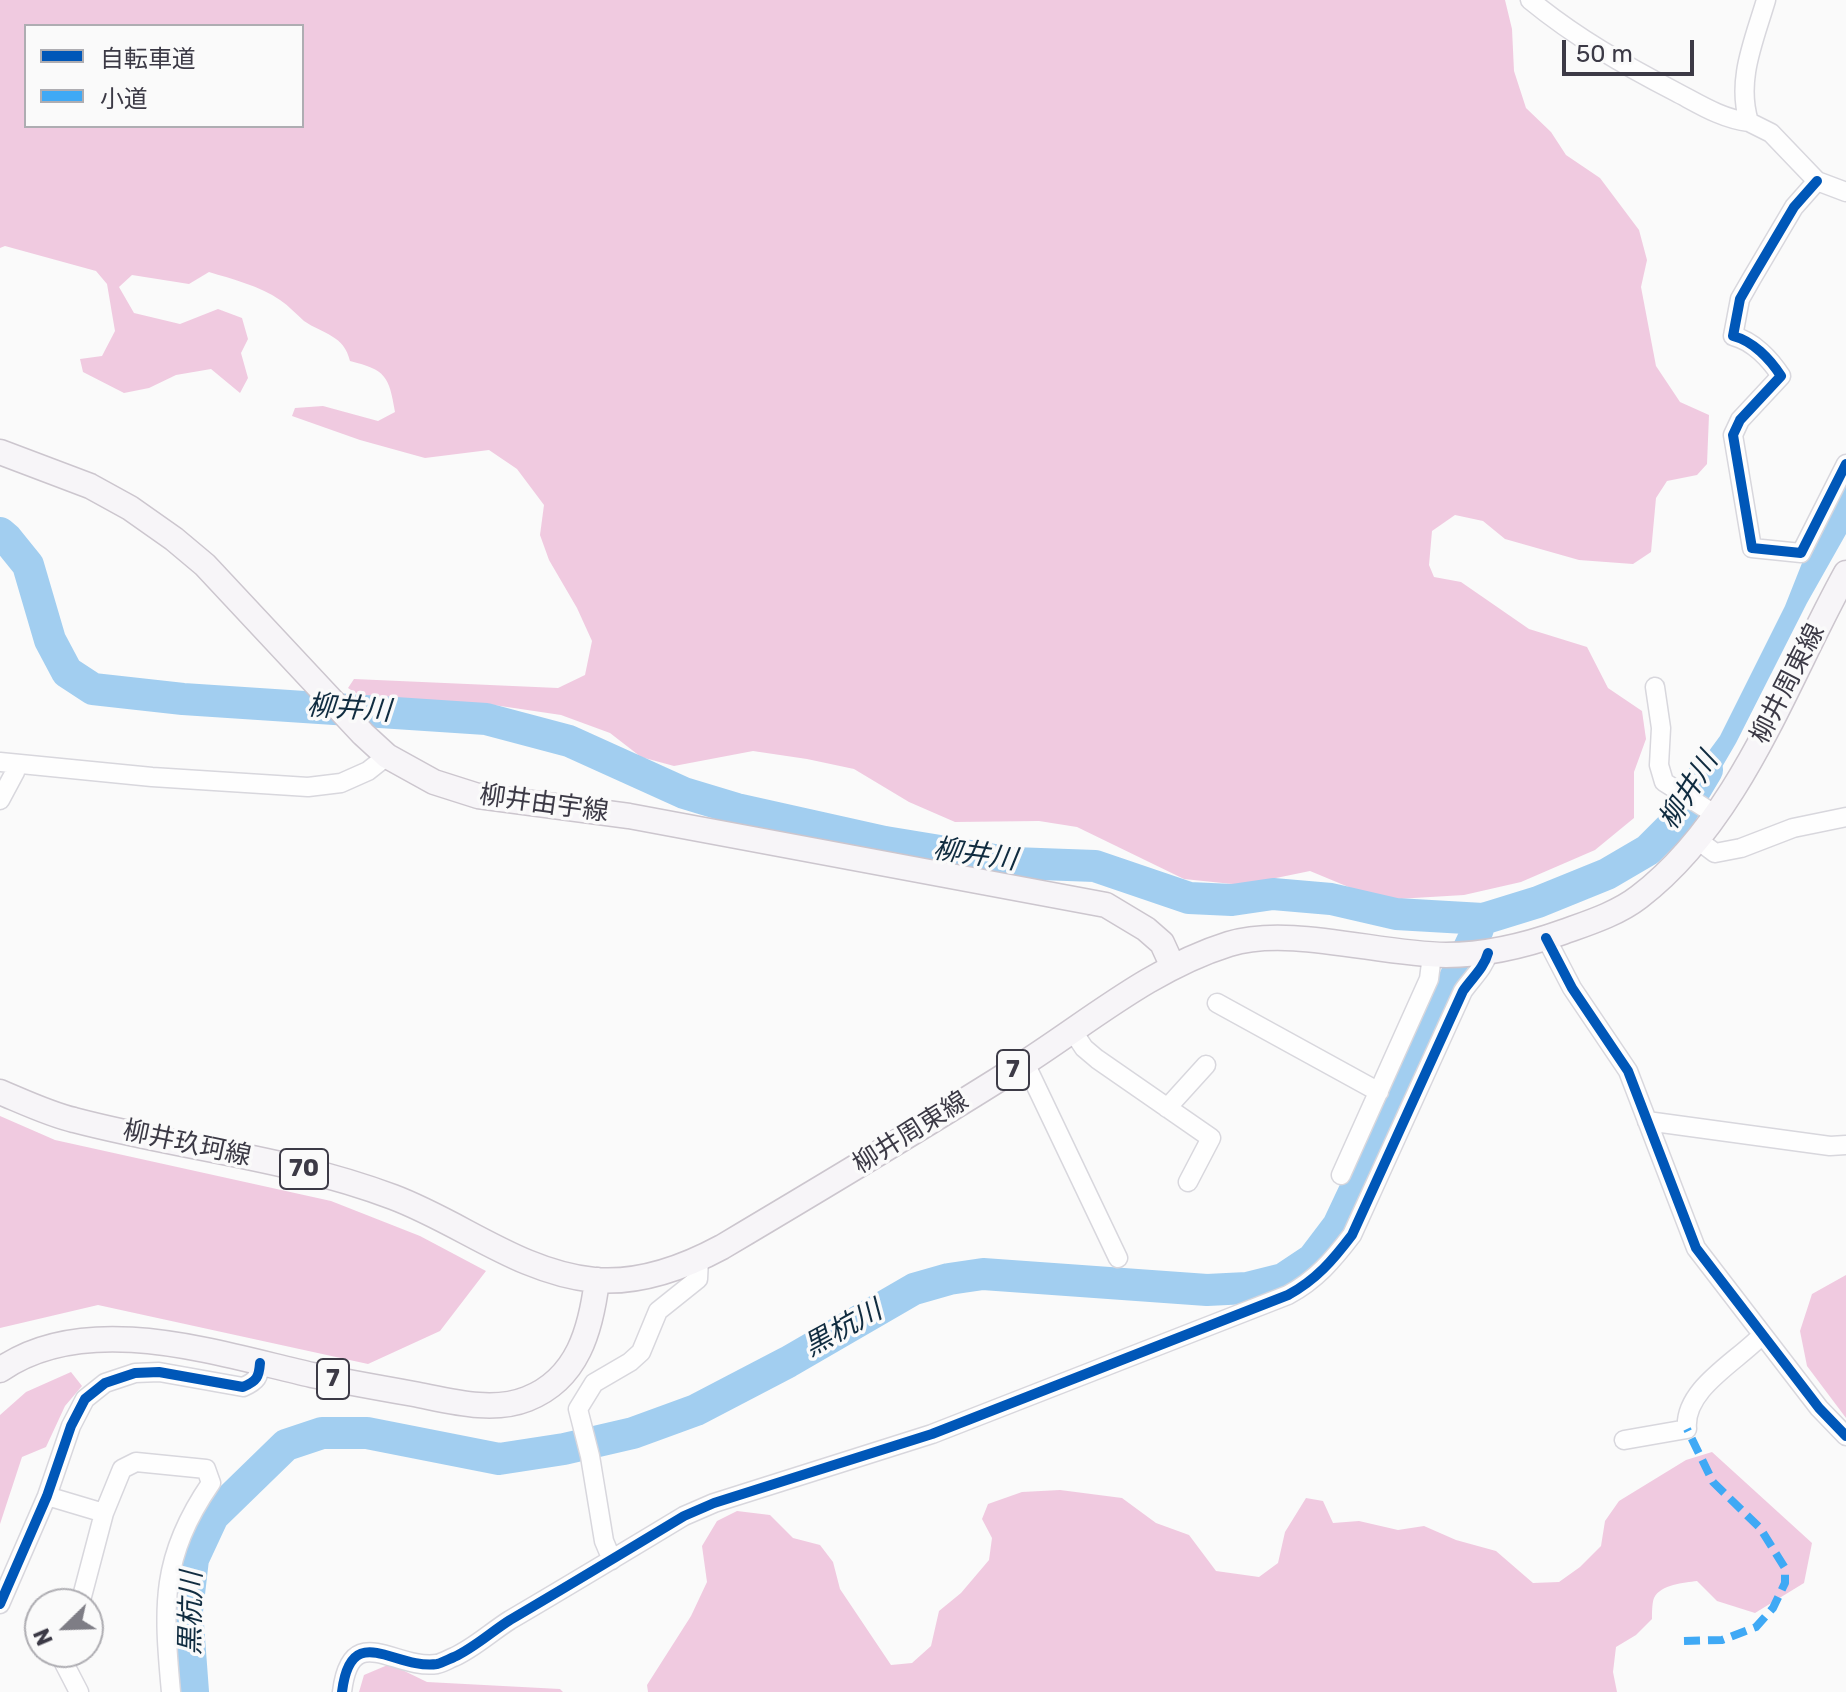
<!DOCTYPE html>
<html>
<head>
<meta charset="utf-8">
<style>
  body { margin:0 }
  #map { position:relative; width:1846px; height:1692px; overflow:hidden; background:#fafafa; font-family:Rubik,"Noto Sans JP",sans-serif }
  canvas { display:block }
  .legend { position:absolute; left:24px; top:24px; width:280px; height:104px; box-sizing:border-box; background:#fafafa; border:2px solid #aeadb2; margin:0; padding:10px 14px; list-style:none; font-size:24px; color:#3c3a46 }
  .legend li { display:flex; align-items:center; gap:16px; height:40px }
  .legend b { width:40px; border:2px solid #aeadb2 }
  .north { position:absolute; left:24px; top:1588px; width:80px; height:80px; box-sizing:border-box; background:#fafafa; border:2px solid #aeadb2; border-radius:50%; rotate:247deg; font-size:22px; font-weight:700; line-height:32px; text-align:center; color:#3c3a46 }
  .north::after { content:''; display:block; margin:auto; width:28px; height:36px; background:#7e7d85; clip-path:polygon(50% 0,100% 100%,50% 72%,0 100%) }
  .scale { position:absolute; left:1562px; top:40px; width:132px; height:36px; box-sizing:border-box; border:4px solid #3c3a46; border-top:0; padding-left:10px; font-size:24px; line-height:28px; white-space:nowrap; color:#3c3a46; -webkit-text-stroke:6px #fafafa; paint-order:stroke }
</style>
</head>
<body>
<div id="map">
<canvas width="1846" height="1692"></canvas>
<ul class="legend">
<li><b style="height:10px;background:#0057b8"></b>自転車道</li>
<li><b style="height:10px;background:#3fa9f5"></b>小道</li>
</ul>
<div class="north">N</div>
<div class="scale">50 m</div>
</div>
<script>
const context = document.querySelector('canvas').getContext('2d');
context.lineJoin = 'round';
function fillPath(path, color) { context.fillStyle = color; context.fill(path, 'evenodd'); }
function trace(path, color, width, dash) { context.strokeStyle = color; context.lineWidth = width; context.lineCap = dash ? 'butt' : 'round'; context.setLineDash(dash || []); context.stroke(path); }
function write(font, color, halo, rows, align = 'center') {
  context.font = font + ' Rubik,"Noto Sans JP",sans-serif'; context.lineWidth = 7; context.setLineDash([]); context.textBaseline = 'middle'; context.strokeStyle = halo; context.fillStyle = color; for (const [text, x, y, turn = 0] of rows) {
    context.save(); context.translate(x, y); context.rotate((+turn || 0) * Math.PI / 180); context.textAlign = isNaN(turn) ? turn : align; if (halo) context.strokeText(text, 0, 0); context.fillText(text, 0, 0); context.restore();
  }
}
fillPath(new Path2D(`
  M0 0H1505L1512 29 1514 71 1526 108 1551 132 1566 155 1600 178 1639 230 1647 260 1641 287 1656 366 1680 402 1709 415 1707 464 1697 475 1667 481 1656 498 1651 552 1633 564 1579 560 1505 539 1483 521 1455 515 1432 531 1429 565 1434 577 1461 582 1529 629 1587 647 1608 688 1642 711 1646 739 1634 772V818L1595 850 1521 882 1464 895 1380 900 1310 871 1242 885 1184 879 1077 827 1039 821 955 822 909 802 854 769 807 759 753 751 674 766 641 757 610 733 561 715 487 704 362 697 348 688 354 679 558 688 585 675 592 641 577 608 549 560 540 535 544 505 517 469 489 450 425 458 360 440 292 416 295 408 323 406 378 421 395 412C389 376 386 370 350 361 344 335 323 334 304 321 296 314 289 306 280 300 260 286 232 279 209 272L189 284 132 275 119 287 134 313 180 324 218 309 242 318 248 339 241 353 248 378 240 393 211 369 176 375 149 388 124 393 83 372 80 359 102 356 115 331 107 284 96 271 5 246 0 248ZM302 26V126H26V26Z
  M0 1116 55 1140 331 1201 420 1236 486 1271 440 1331 368 1364 98 1305 0 1328Z
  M1846 1275V1418L1807 1366 1800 1331 1812 1294Z
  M71 1372 82 1386 65 1406 46 1447 22 1457 0 1524V1415L26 1392Z
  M1712 1452 1812 1543 1804 1583 1755 1613 1717 1601 1697 1581C1684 1583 1661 1584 1654 1598 1652 1603 1652 1613 1652 1619L1636 1635 1616 1647 1613 1672 1617 1692H648L647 1685 691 1616 707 1582 702 1546 717 1521 737 1511 770 1515 793 1538 820 1545 833 1562 840 1589 891 1665 912 1663 931 1646 939 1611 961 1593 989 1560 992 1538 982 1519 988 1504 1022 1492 1060 1490 1122 1498 1156 1523 1189 1535 1216 1571 1259 1577 1278 1563 1285 1532 1306 1498 1323 1501 1333 1523 1359 1521 1398 1530 1424 1526 1456 1540 1496 1551 1533 1583 1559 1582 1580 1567 1601 1546 1605 1521 1619 1501 1686 1460Z
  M390 1664 427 1682 560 1689 563 1692H359L364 1675Z`), '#f0cae0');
fillPath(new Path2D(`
  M1846 482V534L1807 603 1736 743 1704 798 1684 785 1720 736 1785 606 1804 558Z`), '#a2cef0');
trace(new Path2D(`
  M0 533 7 539 28 565 50 640 67 672 93 689 183 699 486 719 569 741 684 793 737 809 885 842 1013 863 1095 866 1189 898 1232 900 1273 894 1331 899 1396 914 1483 919 1538 902 1607 874 1648 850 1676 822 1707 770
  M193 1692 187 1611 193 1559 213 1516 286 1445 322 1433H367L499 1459 564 1449 633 1433 696 1410 788 1362 914 1289 949 1279 983 1274 1207 1290 1247 1288 1283 1279 1313 1259 1338 1226 1478 929`), '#a2cef0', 32);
const minor = new Path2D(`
  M1530 0C1575 37 1624 65 1676 92 1699 104 1722 119 1749 122
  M1766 0C1754 41 1736 80 1749 122L1771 133 1817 181 1846 192
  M1817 181 1794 207 1752 278 1740 299 1733 336C1753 341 1770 359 1781 376L1740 420 1733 435 1752 548 1801 553 1846 464
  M1655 687 1661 728 1659 765 1664 782 1716 815
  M0 762 152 777 308 787 341 783 368 771 387 756
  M0 800 15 772 17 764
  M1699 841 1715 853 1741 848 1793 828 1846 817
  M1546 938 1572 988 1628 1071 1696 1248 1819 1408 1846 1436
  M1217 1003 1379 1092
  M1072 1030 1084 1048 1097 1059 1211 1138 1188 1182
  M1025 1063 1118 1258
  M1167 1108 1206 1065
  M1647 1121 1830 1146 1846 1145
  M1341 1175 1429 979 1432 955
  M1624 1440 1687 1429C1683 1389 1738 1361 1762 1335
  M47 1496 104 1513 80 1604
  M104 1513 122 1469 136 1462 206 1469 211 1483C160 1557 163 1606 171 1692
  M612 1560 604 1541 590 1456 578 1409 594 1383 630 1362 641 1352 658 1311 698 1279 699 1259
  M0 1604 47 1496 71 1426 85 1399 105 1383 135 1373 159 1372 243 1387C257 1381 259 1377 260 1363
  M67 1652 64 1663 79 1692
  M342 1692C351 1619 394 1670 437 1664 442 1663 449 1659 454 1657 474 1648 491 1632 510 1620 568 1586 626 1551 684 1516L714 1503 932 1434 1288 1295C1316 1280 1333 1260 1352 1235L1463 991C1472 978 1484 968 1488 953`);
const major = new Path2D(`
  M0 452 90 486 130 508 174 539 205 565 363 734 387 756 434 782 478 796 629 816 1106 905 1146 929 1162 943 1173 967
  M0 1092C24 1102 49 1114 74 1120 180 1148 290 1158 393 1197 462 1223 519 1272 594 1280 639 1284 683 1268 722 1247 823 1187 924 1127 1023 1064 1090 1021 1152 968 1229 944 1289 925 1382 955 1446 955 1487 955 1524 946 1563 932 1588 923 1617 914 1639 897 1740 820 1786 681 1846 573
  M0 1370C87 1309 219 1354 312 1375 346 1382 380 1388 414 1394 450 1401 492 1413 527 1399 578 1379 591 1329 597 1280`);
trace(minor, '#d8d7dd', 21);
trace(major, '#ccc6ce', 27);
trace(minor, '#fefefe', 18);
trace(major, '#f7f5f8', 24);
trace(new Path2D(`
  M1684 1641 1722 1640 1756 1627 1773 1608 1785 1583V1568L1760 1528 1713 1482 1687 1429`), '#3fa9f5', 8, [16, 8]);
trace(new Path2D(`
  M1817 181 1794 207 1752 278 1740 299 1733 336C1753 341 1770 359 1781 376L1740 420 1733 435 1752 548 1801 553 1846 464
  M1546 938 1572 988 1628 1071 1696 1248 1819 1408 1846 1436
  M0 1604 47 1496 71 1426 85 1399 105 1383 135 1373 159 1372 243 1387C257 1381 259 1377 260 1363
  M342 1692C351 1619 394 1670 437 1664 442 1663 449 1659 454 1657 474 1648 491 1632 510 1620 568 1586 626 1551 684 1516L714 1503 932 1434 1288 1295C1316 1280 1333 1260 1352 1235L1463 991C1472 978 1484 968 1488 953`), '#0057b8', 10);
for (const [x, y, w] of [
  [1013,1070,32],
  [304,1169,48],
  [333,1379,32]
]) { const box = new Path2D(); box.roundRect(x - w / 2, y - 20, w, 40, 6); context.fillStyle = '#fafafa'; context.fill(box); trace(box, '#3c3a46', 2); }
write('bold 24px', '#3c3a46', null, [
  ["7",1013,1070],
  ["70",304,1169],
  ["7",333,1379]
]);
write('26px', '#3c3a46', '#fafafa', [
  ["柳井周東線",1788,684,-63],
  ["柳井由宇線",544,804,8],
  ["柳井周東線",911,1133,-32],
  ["柳井玖珂線",187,1144,12]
]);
write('italic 28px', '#102c40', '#fafafa', [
  ["柳井川",349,709,4],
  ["柳井川",1689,791,-58],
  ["柳井川",975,855,8],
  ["黒杭川",843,1329,-29],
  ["黒杭川",192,1613,-89]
]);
</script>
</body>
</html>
